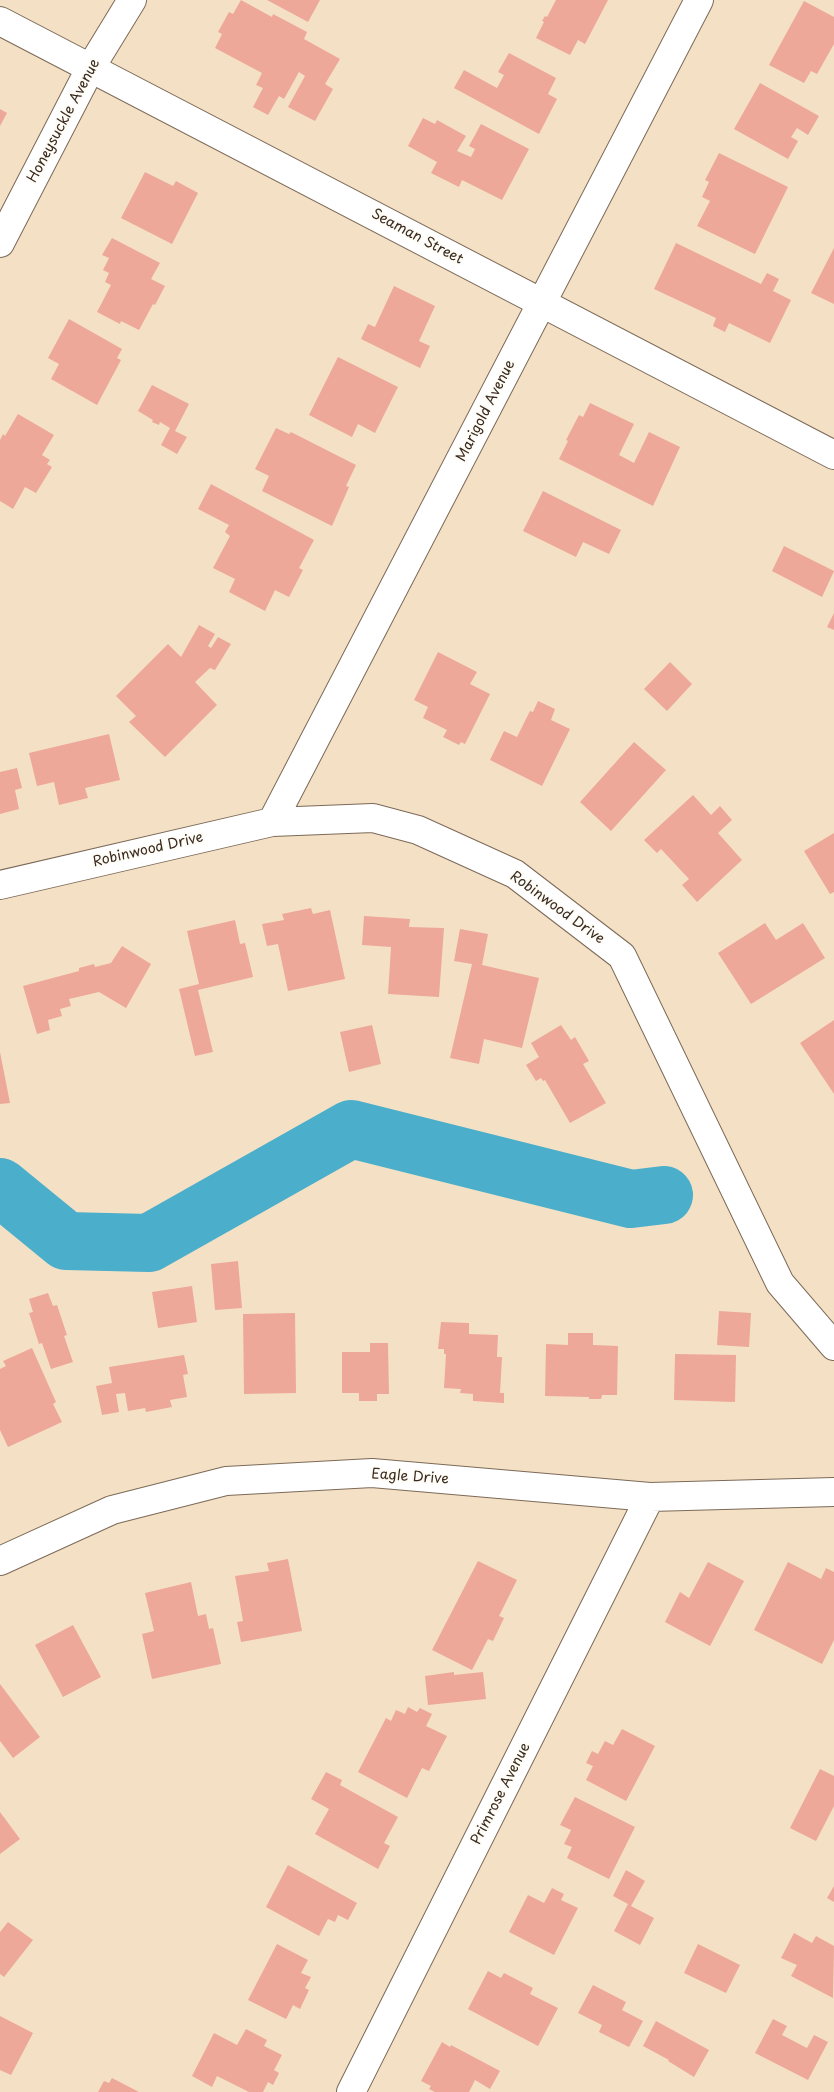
<!DOCTYPE html>
<html>
<head>
<meta charset="utf-8">
<style>
  body { margin:0 }
  canvas { display:block; background:#f4e0c5 }
</style>
</head>
<body>
<canvas width="834" height="2092"></canvas>
<script>
const context = document.querySelector('canvas').getContext('2d');
context.lineJoin = 'round';
function trace(path, color, width, dash) { context.strokeStyle = color; context.lineWidth = width; context.lineCap = dash ? 'butt' : 'round'; context.setLineDash(dash || []); context.stroke(path); }
function fillPath(path, color) { context.fillStyle = color; context.fill(path, 'evenodd'); }
function write(font, color, halo, rows, align = 'center') {
  context.font = font + ' "Playpen Sans",sans-serif'; context.lineWidth = 4; context.setLineDash([]); context.textBaseline = 'middle'; context.strokeStyle = halo; context.fillStyle = color; for (const [text, x, y, turn = 0] of rows) {
    context.save(); context.translate(x, y); context.rotate((+turn || 0) * Math.PI / 180); context.textAlign = isNaN(turn) ? turn : align; if (halo) context.strokeText(text, 0, 0); context.fillText(text, 0, 0); context.restore();
  }
}
trace(new Path2D(`
  M0 1187 66 1241 149 1243 351 1129 631 1199 664 1195`), '#4baeca', 58);
fillPath(new Path2D(`
  M241 0 272 17 273 14 307 32 304 39 340 59 325 84 333 89 315 121 288 107 305 76 299 72 284 99 279 96 268 115 253 107 263 88 256 85 262 73 215 48 222 34 218 32 229 12 233 14Z
  M267 0H320L308 22Z
  M556 0H608L585 44 578 40 570 55 536 38 544 22 542 21 545 16 547 17Z
  M804 1 834 17V44L817 74 811 71 804 83 769 65Z
  M509 53 556 78 548 94 557 99 539 134 454 88 464 70 497 88 504 75 498 72Z
  M760 83 819 116 808 135 797 128 791 137 798 141 788 159 734 129Z
  M0 109 7 113 0 126Z
  M423 118 435 124 437 120 466 136 457 151 471 157 475 149 469 146 481 124 529 149 502 200 462 180 459 187 431 173 437 162 408 146Z
  M719 153 788 187 755 254 697 226 710 201 702 197 709 182 705 180Z
  M145 172 173 186 176 181 198 193 172 244 121 218Z
  M112 238 160 263 151 279 165 286 155 305 153 304 139 330 121 321 120 324 97 312 111 285 105 282 109 273 103 270 109 258 102 255Z
  M676 243 761 284 767 273 779 279 773 291 791 300 770 343 729 323 725 332 713 326 716 318 654 289Z
  M834 248V304L811 293Z
  M394 286 435 306 419 341 430 346 420 368 361 339 368 324 375 327Z
  M69 319 122 349 117 358 121 360 97 405 51 379 59 364 48 358Z
  M338 357 398 387 375 433 358 424 352 437 309 415Z
  M152 385 189 404 175 431 187 437 177 454 161 445 170 428 160 422 159 425 152 422 153 420 138 411Z
  M590 403 634 424 619 455 634 463 649 432 680 447 653 506 559 459 568 441 566 440 579 415 583 417Z
  M18 414 54 435 42 455 50 460 47 464 52 467 36 493 25 487 13 509 0 501V440L3 434 5 436Z
  M276 428 289 434 291 432 356 465 346 486 349 487 332 526 262 491 269 476 255 469Z
  M211 484 314 540 299 568 303 570 289 597 275 590 265 611 229 592 235 579 213 568 230 536 225 532 229 525 198 509Z
  M543 491 621 530 609 554 583 542 576 557 523 531Z
  M784 546 834 571 822 597 772 571Z
  M834 613V630L827 627Z
  M199 625 215 634 208 646 211 648 218 637 231 644 215 670 210 668 195 682 217 705 165 757 129 722 136 716 116 696 168 644 181 657Z
  M438 652 477 672 470 684 490 694 465 744 461 742 459 745 443 737 447 730 423 718 428 707 414 700Z
  M670 662 692 684 667 711 644 689Z
  M538 701 555 709 551 720 570 729 542 786 490 760 504 731 517 737 530 711 533 712Z
  M109 734 120 780 85 788 88 798 59 805 54 782 37 786 29 753Z
  M634 742 666 770 611 831 580 802Z
  M17 768 22 788 15 790 19 809 0 814V772Z
  M693 795 711 815 720 806 732 820 718 833 742 860 697 902 682 885 689 879 661 849 657 853 644 840Z
  M834 833V892L830 894 804 851Z
  M311 908 313 914 330 910 345 979 288 991 278 944 267 946 262 924 284 920 282 914Z
  M364 916 410 919 409 927 444 928 439 997 388 994 391 947 362 945Z
  M235 920 240 944 245 943 253 977 198 990 213 1052 195 1056 179 989 199 984 187 931Z
  M765 923 776 940 803 923 825 958 751 1004 718 953Z
  M460 929 488 934 482 965 539 978 522 1048 484 1039 479 1064 450 1058 472 964 454 961Z
  M122 946 151 964 126 1008 99 992 69 999 71 1006 60 1009 62 1016 48 1020 50 1030 37 1034 23 986 79 971V968L94 964 95 967 111 963Z
  M834 1020V1094L800 1043Z
  M372 1025 381 1064 349 1072 340 1032Z
  M561 1025 571 1040 575 1037 589 1061 583 1064 606 1103 570 1123 545 1080 543 1081 541 1078 536 1081 526 1065 539 1057 531 1043Z
  M0 1052 10 1103 0 1104Z
  M238 1261 242 1308 215 1310 211 1264Z
  M192 1286 197 1322 158 1328 152 1292Z
  M48 1293 53 1306 57 1305 67 1335 64 1336 73 1362 51 1369 42 1343 39 1344 29 1313 33 1312 29 1299Z
  M719 1311 751 1313 749 1347 717 1345Z
  M295 1313 296 1393 244 1394 243 1314Z
  M441 1322 469 1323V1334L498 1335 497 1357H502L500 1393H504V1403L473 1401V1394L460 1393 461 1389 444 1388 446 1354H444V1349H438Z
  M568 1333H593V1345L618 1346 617 1395H602L601 1399H589V1397L545 1396 546 1344 568 1345Z
  M370 1343H388L389 1394H377V1401H359V1393H342V1352H370Z
  M32 1348 56 1402 53 1404 62 1422 8 1447 0 1430V1369L6 1366 3 1361Z
  M675 1354 736 1355 735 1402 674 1400Z
  M184 1355 188 1374 183 1375 187 1397 170 1400 172 1407 146 1412 145 1408 128 1411 125 1393 116 1394 119 1412 102 1415 96 1386 112 1383 109 1367Z
  M288 1559 302 1631 241 1642 237 1622 243 1621 235 1576 269 1571 267 1563Z
  M478 1561 517 1580 499 1616 504 1618 493 1641 488 1639 472 1670 432 1650Z
  M708 1562 744 1581 710 1646 665 1622 680 1592 689 1598Z
  M788 1562 821 1579 826 1568 834 1572V1640L822 1664 754 1630Z
  M191 1582 198 1616 206 1614 209 1629 213 1628 221 1664 152 1679 142 1634 154 1631 145 1593Z
  M73 1625 101 1677 63 1697 35 1645Z
  M454 1672V1675L483 1672 486 1699 428 1705 425 1676Z
  M0 1684 40 1737 13 1758 0 1741Z
  M408 1707 417 1712 420 1708 432 1714 426 1726 447 1736 429 1771 422 1768 407 1798 358 1772 386 1718 391 1721 396 1710 405 1714Z
  M622 1729 655 1746 626 1801 586 1780 593 1766 586 1763 592 1751 598 1754 605 1741 613 1745Z
  M820 1769 834 1776V1806L816 1841 790 1828Z
  M326 1772 342 1780 340 1785 398 1817 384 1843 390 1846 378 1869 315 1834 329 1809 311 1799Z
  M575 1797 635 1827 609 1879 567 1858 572 1847 564 1844 571 1830 560 1825Z
  M0 1812 20 1839 0 1854Z
  M288 1865 357 1903 348 1920 338 1915 335 1922 328 1919 319 1936 266 1907Z
  M626 1870 645 1881 631 1906 654 1918 640 1945 614 1931 628 1904 613 1896Z
  M834 1886V1902L827 1898Z
  M552 1888 564 1894 561 1900 578 1908 554 1955 509 1932 528 1895 544 1903Z
  M8 1922 33 1940 4 1977 0 1974V1932Z
  M794 1933 812 1943 816 1936 834 1946 833 1998 791 1976 797 1965 781 1958Z
  M277 1944 308 1960 301 1973 311 1977 305 1988 309 1990 300 2009 293 2005 286 2019 248 2000Z
  M698 1944 740 1965 726 1993 684 1973Z
  M488 1971 501 1978 504 1973 533 1988 530 1994 558 2008 538 2046 468 2009Z
  M593 1985 626 2002 622 2010 643 2021 629 2047 599 2032 602 2025 578 2013Z
  M0 2016 33 2033 11 2075 0 2070Z
  M773 2019 787 2026 782 2035 807 2048 814 2035 828 2042 808 2080 755 2053Z
  M656 2021 709 2050 694 2077 668 2061 669 2060 643 2046Z
  M246 2029 267 2040 264 2046 282 2055 274 2070 279 2073 273 2085 268 2082 263 2092H249L217 2076 212 2087 192 2076 214 2033 237 2045Z
  M442 2042 450 2047 451 2045 500 2071 490 2089 475 2080 469 2092H435L429 2089 431 2086 421 2081Z
  M112 2078 139 2092H98L104 2081 109 2083Z`), '#eda89a');
const minor = new Path2D(`
  M0 21 834 455
  M0 243 91 67 132 0
  M272 822 699 0
  M0 885 272 822 373 818 418 830 515 874 622 956 780 1283 834 1346
  M0 1561 112 1510 226 1481 372 1473 650 1497 834 1492
  M351 2092 650 1497`);
trace(minor, '#7c6a58', 30);
trace(minor, '#fff', 28);
write('14px', '#3b2a1e', '#fdfcf7', [
  ["Honeysuckle Avenue",64,121,-62],
  ["Seaman Street",417,237,28],
  ["Marigold Avenue",486,411,-63],
  ["Robinwood Drive",148,850,-13],
  ["Robinwood Drive",557,908,36],
  ["Eagle Drive",410,1477,4],
  ["Primrose Avenue",501,1794,-63]
]);
</script>
</body>
</html>
